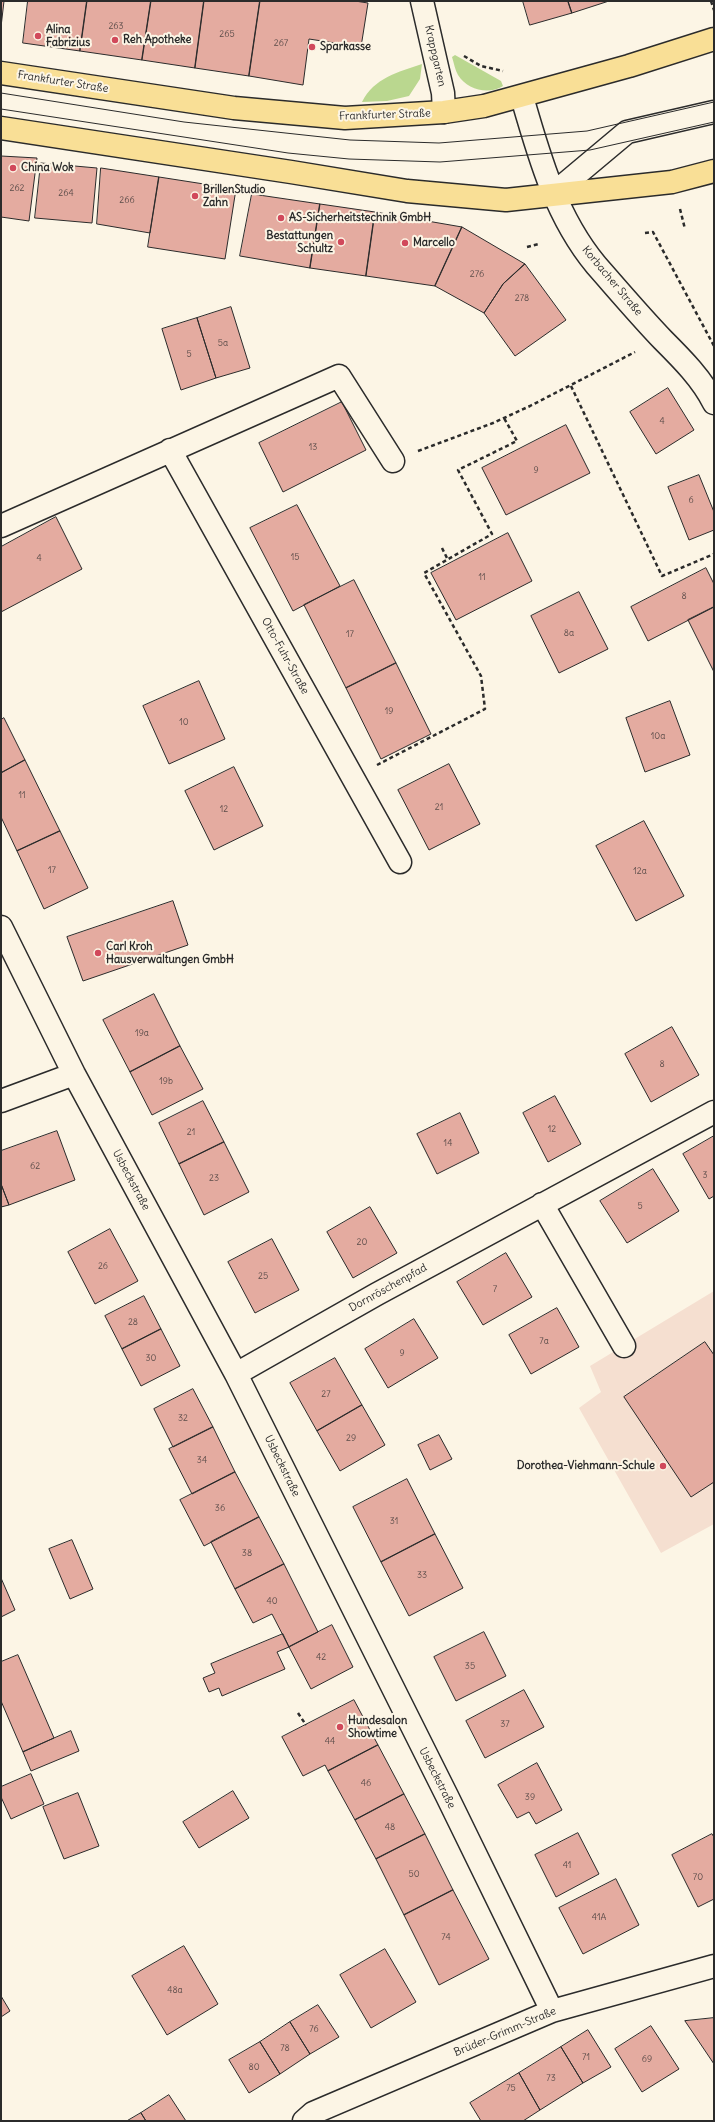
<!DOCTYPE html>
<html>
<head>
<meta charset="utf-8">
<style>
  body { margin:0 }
  #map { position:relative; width:715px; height:2122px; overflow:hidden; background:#fcf5e5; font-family:Delius,sans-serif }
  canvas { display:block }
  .frame { position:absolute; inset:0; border:2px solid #2b2b2b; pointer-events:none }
</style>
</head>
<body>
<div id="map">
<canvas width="715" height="2122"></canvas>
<div class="frame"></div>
</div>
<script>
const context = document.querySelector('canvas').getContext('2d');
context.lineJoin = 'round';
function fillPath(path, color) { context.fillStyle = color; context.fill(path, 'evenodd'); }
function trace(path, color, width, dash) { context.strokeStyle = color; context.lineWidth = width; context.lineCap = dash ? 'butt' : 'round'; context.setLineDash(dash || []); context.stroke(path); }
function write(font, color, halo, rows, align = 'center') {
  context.font = font + ' Delius,sans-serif'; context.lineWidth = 4; context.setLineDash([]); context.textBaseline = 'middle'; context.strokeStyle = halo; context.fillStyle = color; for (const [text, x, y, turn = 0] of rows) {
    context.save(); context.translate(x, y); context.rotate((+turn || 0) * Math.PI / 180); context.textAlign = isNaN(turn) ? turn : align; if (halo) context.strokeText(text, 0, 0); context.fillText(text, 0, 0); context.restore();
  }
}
fillPath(new Path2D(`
  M714 1291V1524L661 1553 579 1408 601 1392 590 1366Z`), '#f5dfd0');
fillPath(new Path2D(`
  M455 55 501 81 503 86C489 95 467 90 458 75 455 70 454 63 452 57Z
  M422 64 420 79 409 96 387 101 362 102C374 78 398 72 422 64Z`), '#bad78f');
const building = new Path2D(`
  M1 1H4L1 27Z
  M28 1H87L80 51 23 43Z
  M87 1H151L142 60 80 51Z
  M151 1H204L195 68 142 60Z
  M204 1H260L249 76 195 68Z
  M260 1H355L368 3 361 47 309 39 303 85 249 76Z
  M523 1H568L572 13 530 25Z
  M568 1H609L572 13Z
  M1 156 37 158 29 221 1 217Z
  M41 163 97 168 92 223 35 218Z
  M101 168 159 177 150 233 97 224Z
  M159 177 236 189 225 259 148 247Z
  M252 194 320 204 310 268 240 256Z
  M320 204 375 212 366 276 310 268Z
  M375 212 462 227 435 286 366 276Z
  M462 227 525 264 503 284 484 313 435 286Z
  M525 264 566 320 515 356 484 313 503 284Z
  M231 307 250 368 216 378 197 318Z
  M197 318 216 378 181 390 162 329Z
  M668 388 694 430 656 454 630 412Z
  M342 402 366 450 283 492 259 443Z
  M566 425 590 473 506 515 482 468Z
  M699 475 714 512V530L689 540 668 487Z
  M297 505 340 586 293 611 250 528Z
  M56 517 82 569 1 612V547Z
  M508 533 532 581 456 620 431 573Z
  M706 568 714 584V607L648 641 631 607Z
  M354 580 396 663 346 688 304 605Z
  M579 592 608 649 559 673 531 616Z
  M714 607V672L688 620Z
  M396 663 431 734 381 759 346 688Z
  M199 681 225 739 169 764 143 706Z
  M670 701 690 755 645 772 626 718Z
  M4 718 25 760 1 773V720Z
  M25 760 60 831 17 851 1 817V773Z
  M449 764 480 824 429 850 398 790Z
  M234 767 263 826 214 850 185 791Z
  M644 821 684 896 636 921 596 846Z
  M60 831 88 888 44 909 17 851Z
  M173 901 188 945 83 981 67 937Z
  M154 994 180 1046 130 1072 103 1020Z
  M672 1027 699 1075 651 1102 625 1054Z
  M180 1046 203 1089 152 1115 130 1072Z
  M555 1096 581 1144 548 1162 523 1113Z
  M203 1101 224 1142 179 1164 159 1123Z
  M460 1113 479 1153 437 1174 417 1134Z
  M57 1131 75 1180 9 1205 1 1184V1151Z
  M714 1136V1196L709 1199 683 1154Z
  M224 1142 249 1192 204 1215 179 1164Z
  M653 1169 679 1211 627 1243 600 1201Z
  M1 1184 9 1205 1 1207Z
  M370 1207 397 1253 353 1278 327 1232Z
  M110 1229 138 1281 95 1304 68 1252Z
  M272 1239 299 1290 255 1313 228 1262Z
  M506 1253 532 1297 483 1325 457 1282Z
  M144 1296 161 1329 122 1349 105 1316Z
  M557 1308 579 1347 531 1374 509 1335Z
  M414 1319 438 1358 388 1388 365 1349Z
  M161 1329 180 1366 141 1386 122 1349Z
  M705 1342 714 1355V1482L691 1497 624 1397Z
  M335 1358 362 1405 317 1431 290 1383Z
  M193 1389 213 1427 173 1447 154 1409Z
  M362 1405 385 1445 340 1471 317 1431Z
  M213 1427 235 1472 192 1494 169 1449Z
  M439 1435 452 1459 430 1470 418 1445Z
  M235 1472 259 1517 204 1546 180 1500Z
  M407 1479 435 1534 381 1562 353 1507Z
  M259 1517 284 1564 235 1589 211 1542Z
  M435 1534 463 1588 409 1616 381 1562Z
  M72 1540 93 1589 70 1599 49 1549Z
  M284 1564 318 1632 289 1647 272 1614 253 1623 235 1589Z
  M1 1578 15 1610 1 1617Z
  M332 1625 353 1667 311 1689 289 1647Z
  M484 1632 506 1676 456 1701 434 1657Z
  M283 1634 289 1647 277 1652 285 1669 222 1696 219 1688 209 1692 203 1678 215 1673 211 1664Z
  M18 1655 54 1738 23 1752 1 1701V1662Z
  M524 1690 544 1727 485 1758 466 1721Z
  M354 1700 378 1745 328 1771 325 1765 303 1776 282 1737Z
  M71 1731 79 1751 31 1771 23 1752Z
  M378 1745 404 1794 355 1820 328 1771Z
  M537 1763 562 1810 536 1824 529 1812 517 1818 498 1785Z
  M31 1774 44 1804 11 1819 1 1797V1787Z
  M233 1791 249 1818 199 1848 183 1822Z
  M78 1793 99 1846 64 1859 43 1807Z
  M404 1794 425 1834 376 1859 355 1820Z
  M578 1833 599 1874 556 1897 535 1855Z
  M425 1834 453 1890 404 1915 376 1859Z
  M712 1834 714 1837V1899L698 1907 672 1855Z
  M616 1879 639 1925 583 1954 559 1908Z
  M453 1890 489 1959 439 1985 404 1915Z
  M184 1946 218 2004 167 2035 132 1976Z
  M385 1949 416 2002 371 2028 340 1975Z
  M1 1996 10 2011 1 2017Z
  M318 2005 339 2037 310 2054 290 2022Z
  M714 2018V2064L685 2021Z
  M290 2022 310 2054 280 2074 260 2042Z
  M651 2026 679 2069 642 2092 615 2049Z
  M588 2030 611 2067 583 2083 561 2047Z
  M260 2042 280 2074 249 2093 229 2060Z
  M561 2047 583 2083 540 2110 519 2073Z
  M519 2073 540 2110 523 2121H481L470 2103Z
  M169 2095 186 2121H146L141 2113Z
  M141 2113 146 2121H127Z`);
fillPath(building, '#e4aba0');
trace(building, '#2b2b2b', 1);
const minor = new Path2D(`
  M422 1 443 93 444 112
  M522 97C539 156 556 217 596 265 618 290 640 316 663 340 682 359 702 379 714 403
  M553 194 627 132 714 112
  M170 450 400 862
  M1 526 339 376 393 461
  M1 927 74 1074 236 1374 447 1796 552 2011
  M1 1101 74 1074
  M542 1204 624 1346
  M236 1374 377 1294 714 1112
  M304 2121 313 2113 552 2011 714 1966`);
const major = new Path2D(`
  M1 73 234 108 345 118 444 112 484 106 629 66 714 39
  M1 128 291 172 407 191 506 200 672 182 714 171`);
trace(minor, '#2b2b2b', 25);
trace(major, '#2b2b2b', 25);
trace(new Path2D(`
  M711 1 714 10
  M464 56 481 66 503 71
  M680 209 685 229
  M645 233 653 232 714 346
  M527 247 539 244
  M571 386 662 576 714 554
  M418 451 493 423 530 406 635 352
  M442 548 448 560
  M377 765 485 709 481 676 424 573 492 534 458 470 517 441 504 418
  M298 1713 306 1725`), '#2b2b2b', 2.5, [4, 3]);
trace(minor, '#fcf5e5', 22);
trace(major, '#f9df96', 22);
trace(new Path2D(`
  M1 93 184 122 350 140 439 143 587 131 714 102
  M1 109 288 153 349 159 440 162 590 150 714 122`), '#2b2b2b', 1);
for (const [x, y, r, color] of [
  [38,36,4,"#d1495b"],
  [115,40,4,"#d1495b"],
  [312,47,4,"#d1495b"],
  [13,168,4,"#d1495b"],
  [195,196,4,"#d1495b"],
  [281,218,4,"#d1495b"],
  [341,242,4,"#d1495b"],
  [405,243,4,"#d1495b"],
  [98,953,4,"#d1495b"],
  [663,1466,4,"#d1495b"],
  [340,1727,4,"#d1495b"]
]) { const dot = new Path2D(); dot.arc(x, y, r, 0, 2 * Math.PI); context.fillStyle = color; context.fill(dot); trace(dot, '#fcf5e5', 1.5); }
write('9px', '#594b48', null, [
  ["263",116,26],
  ["265",227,34],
  ["267",281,43],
  ["262",17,188],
  ["264",66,193],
  ["266",127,200],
  ["276",477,274],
  ["278",522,298],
  ["5a",223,343],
  ["5",189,354],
  ["4",662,421],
  ["13",313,447],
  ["9",536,470],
  ["6",691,500],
  ["15",295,557],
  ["4",39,558],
  ["11",482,577],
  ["8",684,596],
  ["8a",569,633],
  ["17",350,634],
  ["19",389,711],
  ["10",184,722],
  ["10a",658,736],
  ["11",22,795],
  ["21",439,807],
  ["12",224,809],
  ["17",52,870],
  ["12a",640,871],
  ["19a",142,1033],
  ["8",662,1064],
  ["19b",166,1081],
  ["12",552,1129],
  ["21",191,1132],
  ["14",448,1143],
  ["62",35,1166],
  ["3",705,1175],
  ["23",214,1178],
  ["5",640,1206],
  ["20",362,1242],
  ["26",103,1266],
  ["25",263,1276],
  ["7",495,1289],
  ["28",133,1322],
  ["7a",544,1341],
  ["9",402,1353],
  ["30",151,1358],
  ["27",326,1394],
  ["32",183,1418],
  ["29",351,1438],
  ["34",202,1460],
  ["36",220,1508],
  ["31",394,1521],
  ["38",247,1553],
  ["33",422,1575],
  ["40",272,1601],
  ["42",321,1657],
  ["35",470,1666],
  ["37",505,1724],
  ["44",330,1741],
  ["46",366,1783],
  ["39",530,1797],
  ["48",390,1827],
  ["41",567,1865],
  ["50",414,1874],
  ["70",698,1877],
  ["41A",599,1917],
  ["74",446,1937],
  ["48a",175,1990],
  ["76",314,2029],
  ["78",285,2048],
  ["71",586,2057],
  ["69",647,2059],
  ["80",254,2067],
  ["73",551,2078],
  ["75",511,2088]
]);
write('bold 11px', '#2b2b2b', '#fcf5e5', [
  ["Alina",46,30],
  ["Fabrizius",46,43],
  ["Reh Apotheke",123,40],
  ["Sparkasse",320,47],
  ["China Wok",21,168],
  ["BrillenStudio",203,190],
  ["Zahn",203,203],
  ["AS-Sicherheitstechnik GmbH",289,218],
  ["Bestattungen",333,236,"right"],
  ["Schultz",333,249,"right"],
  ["Marcello",413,243],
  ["Carl Kroh",106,947],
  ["Hausverwaltungen GmbH",106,960],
  ["Dorothea-Viehmann-Schule",655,1466,"right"],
  ["Hundesalon",348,1721],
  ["Showtime",348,1734]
], 'left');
write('11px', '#2b2b2b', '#fcf5e5', [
  ["Krappgarten",435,56,77],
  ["Frankfurter Straße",63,82,9],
  ["Frankfurter Straße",385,115,-2],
  ["Korbacher Straße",612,281,50],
  ["Otto-Fuhr-Straße",285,656,61],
  ["Usbeckstraße",131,1180,62],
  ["Dornröschenpfad",388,1288,-29],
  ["Usbeckstraße",282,1466,64],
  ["Usbeckstraße",437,1778,63],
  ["Brüder-Grimm-Straße",505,2032,-23]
]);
</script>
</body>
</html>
